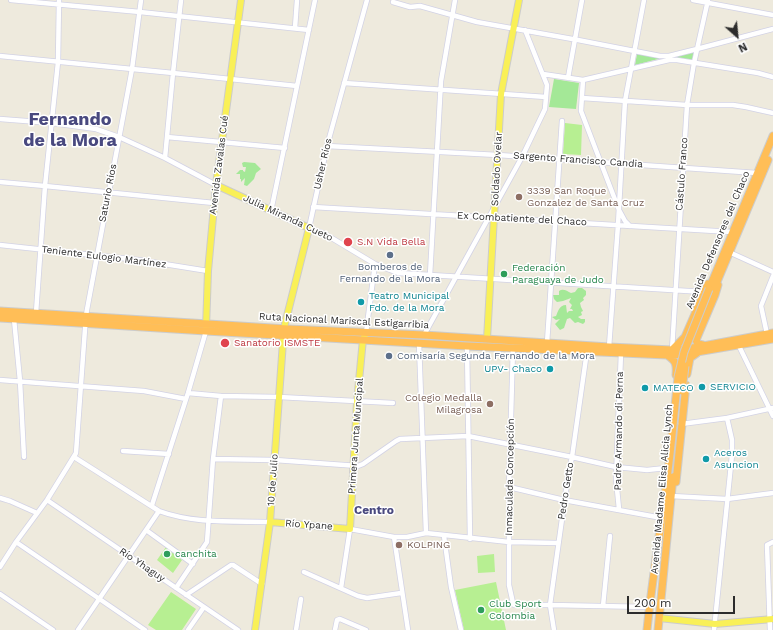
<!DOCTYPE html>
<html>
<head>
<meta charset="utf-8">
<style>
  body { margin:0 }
  #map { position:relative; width:773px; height:630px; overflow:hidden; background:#eeeadd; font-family:"Work Sans",sans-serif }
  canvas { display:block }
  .north { position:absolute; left:717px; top:16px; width:40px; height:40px; -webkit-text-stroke:3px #fff; paint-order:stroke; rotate:153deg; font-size:11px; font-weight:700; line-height:16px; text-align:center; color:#2c2c2c }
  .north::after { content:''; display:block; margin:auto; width:14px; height:18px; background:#2c2c2c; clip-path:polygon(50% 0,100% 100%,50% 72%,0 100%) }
  .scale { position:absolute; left:627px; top:596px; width:108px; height:18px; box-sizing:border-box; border:2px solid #2c2c2c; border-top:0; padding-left:5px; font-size:12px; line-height:14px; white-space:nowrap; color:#2c2c2c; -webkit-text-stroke:3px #fff; paint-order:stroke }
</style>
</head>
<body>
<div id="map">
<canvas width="773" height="630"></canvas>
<div class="north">N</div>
<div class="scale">200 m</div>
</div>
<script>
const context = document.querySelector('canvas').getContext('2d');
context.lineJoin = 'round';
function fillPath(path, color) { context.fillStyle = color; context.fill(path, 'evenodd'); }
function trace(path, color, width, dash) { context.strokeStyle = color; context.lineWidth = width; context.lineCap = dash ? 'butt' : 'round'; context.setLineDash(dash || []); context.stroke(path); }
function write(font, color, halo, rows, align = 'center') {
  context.font = font + ' "Work Sans",sans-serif'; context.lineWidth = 3; context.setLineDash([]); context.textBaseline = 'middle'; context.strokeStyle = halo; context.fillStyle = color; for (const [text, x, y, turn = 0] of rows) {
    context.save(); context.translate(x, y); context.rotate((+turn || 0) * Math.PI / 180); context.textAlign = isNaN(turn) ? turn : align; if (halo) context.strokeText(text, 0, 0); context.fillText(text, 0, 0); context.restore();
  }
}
fillPath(new Path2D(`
  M694 52 693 60 662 58 635 65 637 54 658 57Z
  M554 79 579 83 576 109 549 107Z
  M244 162 255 163 261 169 256 173 254 179 247 186 244 185 245 178 241 182V179H240V174H236L240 170H243V171L245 172 246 167H243L242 163Z
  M578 288H582L586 291V295L583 298 584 300 580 303 581 307 583 311 581 312 582 315 578 317 581 319H585V322L583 324 578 322 575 323 570 318 567 319 564 328 560 330 555 324 560 319 556 320 552 317 556 316C558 312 559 305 566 305L567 313 569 311H573L572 309H570L572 305 569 302 571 298 563 301 557 302 554 299 553 295H559V291C563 288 567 291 571 293L575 292Z`), '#a4e897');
fillPath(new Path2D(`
  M565 123 582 125 581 155 563 154Z
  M166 547 182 560 173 573 157 560Z
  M494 554 495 572 478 573 477 556Z
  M496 582 506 630H464L455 590Z
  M171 592 196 609 182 630H156L148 625Z`), '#b7ef92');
const minor = new Path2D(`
  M11 0 140 12 309 30
  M367 0 327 146 309 228 325 234 375 264 398 273 704 292
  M693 0 773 15
  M393 2 410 7 420 6 477 22 578 40 660 56H669L697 49 773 29
  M295 28 297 0
  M0 56 173 73 297 86
  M543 74 583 80 669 60H677L758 73 773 77
  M568 78 582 0
  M583 80 581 111 619 210 625 221 630 226
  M344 83 546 97
  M582 98 687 105H733L746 107 773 113
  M0 119 52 123 96 129 119 137 165 158 216 185
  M167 137 285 148
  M327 146 498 155 757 173
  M165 158 173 73 181 0
  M0 182 45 186 214 203
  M313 207 732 232
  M271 211 315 0
  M0 245 139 260 208 271
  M729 252 773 272
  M430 275 441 81 455 0
  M36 313 45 186 58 62 59 0
  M14 319 20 381 24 457
  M366 333 375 264
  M767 334 761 306 773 276
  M424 335 522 157 545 109 547 85 525 30
  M419 343 426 533
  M547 343 562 121
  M467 346 470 539
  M739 346 773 416
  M513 347 509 487V585L513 603 514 605H550L649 607
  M609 347 618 225 625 101 644 0
  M672 350 687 105 694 63 708 0
  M0 380 144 391 186 399
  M188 393 221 396 279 397 393 403
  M681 424 727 418 773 408
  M123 451 169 454
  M74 457 159 511C194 524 234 521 270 522
  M213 459 275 460 358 466 363 464 396 441 400 439 468 436 572 457 616 467 647 470 666 468
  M509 487 564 500 662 518
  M671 496 727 499 773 493
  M0 498 10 501 37 513
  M47 500 238 630
  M152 505 188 393 206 331
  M619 509 616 479 621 353
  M146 530 193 564
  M444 536 451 587 461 630
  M394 537 408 630
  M16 542 145 630
  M0 567 16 542 47 500 76 453 86 315 132 69 141 0
  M304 572 358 596 367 598 401 593
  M176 588 207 542 213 459 221 396
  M341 588 350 529 394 537H407L426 533 509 542 558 543
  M0 594 53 630
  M186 595 231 565H233L262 584
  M603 606 610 536
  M78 630 159 511
  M188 630 204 607
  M296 630 301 599
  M335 630 337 620 340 619 366 630
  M554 630 550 605 568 476 572 457 587 351
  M714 630 732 455V440L727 418
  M770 630 767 545 773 542`);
const major = new Path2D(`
  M216 185 309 228 284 328 270 522 255 630
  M206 328 208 271 216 185 241 0
  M487 339 501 94 519 0
  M270 522 350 529 357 402 363 339 366 333
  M659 618 715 624 773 619`);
const highway = new Path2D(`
  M709 289 773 136
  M714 289 768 160
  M0 311 288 329 424 335 609 347 672 350 687 349 773 333
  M0 318 206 331 467 346 667 355 685 354 773 339
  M703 345 698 344 696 340 715 295 718 285
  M673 349 685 337 708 284
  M667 355C676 361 677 364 676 375
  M687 374 690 358 697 353
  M676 482 686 385
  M647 630C654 561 667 494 673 425
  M658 630 673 477`);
trace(minor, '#d2d2e5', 6);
trace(major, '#ccc', 8);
trace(highway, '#ccc', 9);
trace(minor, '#fff', 4.5);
trace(major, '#f9f057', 6);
trace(highway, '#ffbe57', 7);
const highwayBridge = new Path2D(`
  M682 391 685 366
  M673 425 678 377 684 352 709 289`);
trace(highwayBridge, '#ccc', 9, []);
trace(highwayBridge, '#ffbe57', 7);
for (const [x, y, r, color] of [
  [519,197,4,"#8d6e63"],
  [348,242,5,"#e0444e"],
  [390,255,4,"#5c6f8a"],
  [504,274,4,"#2e9e5b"],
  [361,302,4,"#0f9aa8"],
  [225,343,5,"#e0444e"],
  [389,356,4,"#5c6f8a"],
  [550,369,4,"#0f9aa8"],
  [702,387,4,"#0f9aa8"],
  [645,388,4,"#0f9aa8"],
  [490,404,4,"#8d6e63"],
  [706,459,4,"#0f9aa8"],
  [399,545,4,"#8d6e63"],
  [167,554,4,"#2e9e5b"],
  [481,610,4,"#2e9e5b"]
]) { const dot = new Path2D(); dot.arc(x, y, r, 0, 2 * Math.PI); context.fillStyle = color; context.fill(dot); trace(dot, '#fff', 1.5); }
write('10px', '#2c2c2c', '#fff', [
  ["Sargento Francisco Candia",578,160,4],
  ["Usher Ríos",323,164,-77],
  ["Avenida Zavalas Cué",219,165,-83],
  ["Soldado Ovelar",497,169,-87],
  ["Cástulo Franco",682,174,-86],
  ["Saturio Ríos",108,193,-79],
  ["Julia Miranda Cueto",288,218,25],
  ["Ex Combatiente del Chaco",522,219,3],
  ["Avenida Defensores del Chaco",718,240,-67],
  ["Teniente Eulogio Martínez",104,257,7],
  ["Ruta Nacional Mariscal Estigarribia",344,321,3],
  ["Padre Armando di Perna",619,431,-89],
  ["Primera Junta Muncipal",356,436,-86],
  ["Inmaculada Concepción",510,477,-89],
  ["10 de Julio",273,480,-86],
  ["Avenida Madame Elisa Alicia Lynch",662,489,-85],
  ["Pedro Getto",566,491,-81],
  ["Río Ypane",309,525,4],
  ["Río Yhaguy",142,565,34]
]);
write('10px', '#785e54', '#fff', [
  ["3339 San Roque",527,191],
  ["Gonzalez de Santa Cruz",527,203],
  ["Colegio Medalla",482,398,"right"],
  ["Milagrosa",482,410,"right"],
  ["KOLPING",407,545]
], 'left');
write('10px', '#be3a42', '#fff', [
  ["S.N Vida Bella",357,242],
  ["Sanatorio ISMSTE",234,343]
], 'left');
write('10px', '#4e5e75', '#fff', [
  ["Bomberos de",390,267],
  ["Fernando de la Mora",390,279],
  ["Comisaría Segunda Fernando de la Mora",397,356,"left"]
]);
write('10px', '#27864d', '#fff', [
  ["Federación",512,268],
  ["Paraguaya de Judo",512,280],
  ["canchita",175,554],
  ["Club Sport",489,604],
  ["Colombia",489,616]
], 'left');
write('10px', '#0d838f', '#fff', [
  ["Teatro Municipal",369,296],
  ["Fdo. de la Mora",369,308],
  ["UPV- Chaco",542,369,"right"],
  ["SERVICIO",710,387],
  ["MATECO",653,388],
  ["Aceros",714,453],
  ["Asuncion",714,465]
], 'left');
write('bold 12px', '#49497f', '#fff', [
  ["Centro",374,510]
]);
write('bold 18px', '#49497f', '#fff', [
  ["Fernando",70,120],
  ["de la Mora",70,141]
]);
</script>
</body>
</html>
